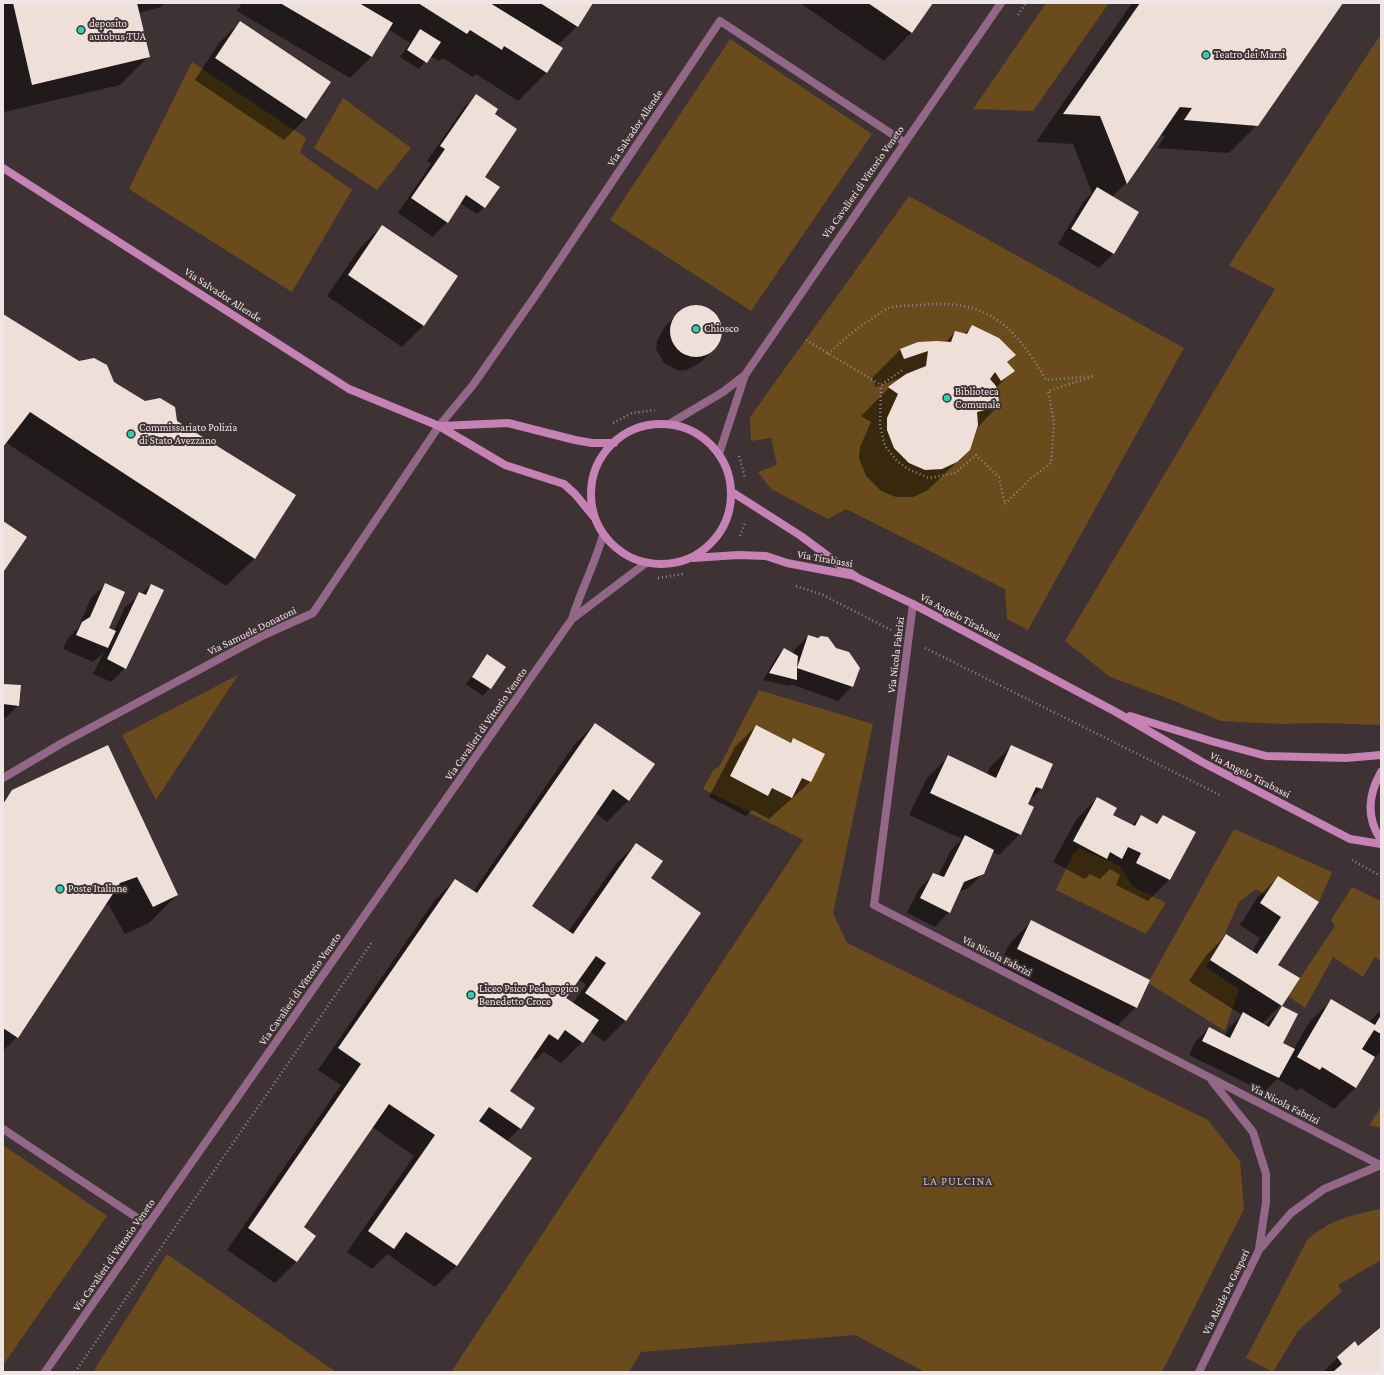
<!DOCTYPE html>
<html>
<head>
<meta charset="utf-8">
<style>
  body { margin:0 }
  #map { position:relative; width:1384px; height:1375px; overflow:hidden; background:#3f3234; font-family:"Crimson Pro",serif }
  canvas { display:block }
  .frame { position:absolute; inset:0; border:4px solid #eee5e6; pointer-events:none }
</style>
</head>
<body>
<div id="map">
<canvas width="1384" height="1375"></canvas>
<div class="frame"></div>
</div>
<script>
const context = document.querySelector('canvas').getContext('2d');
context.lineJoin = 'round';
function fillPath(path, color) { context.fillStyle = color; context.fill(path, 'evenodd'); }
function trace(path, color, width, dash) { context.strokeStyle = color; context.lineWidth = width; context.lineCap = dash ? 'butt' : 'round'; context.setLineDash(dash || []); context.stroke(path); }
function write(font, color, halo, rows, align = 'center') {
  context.font = font + ' "Crimson Pro",serif'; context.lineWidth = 4; context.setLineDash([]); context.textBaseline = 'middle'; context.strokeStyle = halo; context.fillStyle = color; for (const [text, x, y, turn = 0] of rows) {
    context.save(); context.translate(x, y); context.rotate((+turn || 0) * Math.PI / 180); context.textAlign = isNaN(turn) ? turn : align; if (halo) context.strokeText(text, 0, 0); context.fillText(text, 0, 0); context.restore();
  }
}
fillPath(new Path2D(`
  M1046 3H1109L1033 111 973 109Z
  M1381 34V725L1320 723 1282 724 1221 721 1167 698 1110 677 1065 641 1275 289 1229 265Z
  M730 39 872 134 751 311 610 220Z
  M192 62 306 138 300 153 352 190 292 292 129 189Z
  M343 98 411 148 377 190 314 148Z
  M909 196 1184 348 1028 630 1007 619 1005 589 846 509 828 519 771 489 758 472 777 465 771 438 751 441 750 417Z
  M238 675 156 800 122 735Z
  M759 690 873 724 833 913 847 943 1208 1120 1240 1161 1244 1209 1162 1372H925L855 1335 641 1352 629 1372H451L803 840 703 789 714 769 719 767Z
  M1234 829 1332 872 1319 902 1278 876 1266 895 1256 889 1239 902 1221 942 1206 967 1239 989 1225 1031 1148 983Z
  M1079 848 1120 866 1132 886 1166 903 1146 934 1056 890 1073 854Z
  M1352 887 1381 901V961L1375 957 1363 977 1333 957 1305 1008 1288 996 1335 926 1331 920Z
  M1381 1107V1128L1369 1125Z
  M3 1145 107 1216 3 1365Z
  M1381 1209V1260L1338 1285 1342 1291 1298 1331 1273 1372 1246 1358 1307 1240C1331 1219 1351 1215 1381 1209Z
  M167 1254 336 1372H93Z`), '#694b1c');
fillPath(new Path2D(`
  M3 3H165L161 7 138 13 148 57 120 85 4 112Z
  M242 3H592L577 26 557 46 561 49 546 73 518 101 476 74 473 77 443 58 439 61 430 56 419 69 400 57 410 43 388 29 371 57 350 78 237 11Z
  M800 3H932L911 33 884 61Z
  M1132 3H1342L1257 125 1229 153 1157 148 1165 136 1159 135 1126 183 1112 197 1138 212 1113 254 1099 268 1058 244 1083 202 1092 193 1073 144 1036 142Z
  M240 22 306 118 284 140 195 80 219 43Z
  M476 95 493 115 483 177 484 207 477 214 460 203 447 222 433 237 398 213 431 164 427 161 462 110Z
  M382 226 457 277 423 326 402 347 327 296 360 248Z
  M695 305 711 310 717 316 722 332 716 347 701 362 687 370 679 371 664 363 656 349 657 341 665 326 680 312 687 307Z
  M3 315 295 495 254 559 226 586 5 442 3 445Z
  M973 326 1015 355 1007 363 1013 371 995 389 999 405 976 429 969 450 928 490 913 497H896L881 491 866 476 859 458 860 447 871 422 861 416 889 388 903 377 876 387 872 378 900 350 918 343H945L955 332 964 334Z
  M106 584 107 628 114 631 125 607 151 585 125 668 111 682 93 674 104 652 93 662 63 649 68 638 78 628 91 598Z
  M808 636 818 639 852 686 838 701 791 684 790 686 763 680 777 656 784 649 793 654 794 650Z
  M487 656 505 667 483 696 466 684Z
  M3 685 18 706 3 720Z
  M595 724 629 800 607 822 595 813 530 907 568 932 615 865 636 844 650 879 626 1020 604 1042 590 1031 582 1042 561 1063 544 1052 536 1060 532 1058 508 1091 520 1128 507 1141 531 1158 456 1266 435 1287 387 1254 372 1269 347 1252 414 1156 372 1127 303 1228 315 1236 296 1262 275 1283 227 1250 341 1085 318 1070 434 901 455 880 473 892 574 745ZM578 979 586 985 572 1004 565 998Z
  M756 726 789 743 793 739 824 754 810 782 769 819 752 810 746 816 709 797 735 747Z
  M1012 746 1052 765 1041 789 1027 803 1020 834 999 855 992 852 983 873 968 888 958 892 949 912 935 927 907 913 919 889 933 875 938 876 951 850 962 839 909 815 927 778 948 757 987 775 990 767Z
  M13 791 177 895 149 923 125 934 108 904 104 906 17 1037 3 1051V801Z
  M1097 798 1112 815 1131 826 1141 816 1155 824 1163 816 1194 832 1169 880 1148 901 1116 885 1120 875 1110 869 1100 879 1090 874 1085 879 1053 862 1076 820Z
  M1278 877 1318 902 1277 965 1298 979 1281 1005 1262 1024 1265 1026 1282 1007 1281 1043 1293 1050 1310 1021 1332 1000 1369 1022 1381 1010V1052L1371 1062 1356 1087 1334 1109 1300 1088 1298 1091 1277 1079 1264 1092 1189 1055 1195 1042 1209 1028 1225 1036 1229 1028 1242 1015 1189 981 1205 957 1226 935 1252 952 1260 938 1240 925 1257 898Z
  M1031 922 1136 1007 1115 1028 996 970 1010 943Z
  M1381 1326V1372H1323L1338 1357 1358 1347Z`), '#0007');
fillPath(new Path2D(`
  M13 3H137L150 57 32 85Z
  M280 3H359L393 23 372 57Z
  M418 3H490L563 48 547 73 504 46 502 50 470 30 467 34Z
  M540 3H593L578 27Z
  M868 3H933L912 33Z
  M1140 3H1343L1258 126 1184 120 1192 108 1180 107 1127 184 1100 116 1063 114Z
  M240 21 331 82 306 119 215 58Z
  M420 29 441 42 427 63 407 50Z
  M476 94 498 109 495 114 517 129 485 177 500 187 485 208 466 195 448 223 411 198 445 149 440 146Z
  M1097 187 1139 212 1114 254 1071 229Z
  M382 225 458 276 424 326 348 275Z
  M670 331a26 26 0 1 1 52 0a26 26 0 1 1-52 0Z
  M3 314 79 361 94 358 107 365 114 382 145 401 160 398 175 407 177 421 296 495 255 559 30 412 3 447Z
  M972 325 999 338 1016 355 1007 362 1015 371 1001 381 995 372 990 379 996 386 1000 406 977 412 978 425 970 450 957 462 942 469 925 470 909 463 894 448 887 430V418L898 394 888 387 906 374 926 366 928 351 904 359 900 349 918 342 937 341 951 342 955 331 967 334Z
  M3 521 27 537 4 571 3 570Z
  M105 583 125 592 109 628 116 631 108 648 76 635 82 622 90 617Z
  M151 584 164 590 126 669 107 659 139 592 146 595Z
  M808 635 818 638 821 636 828 637 836 648 849 652 860 668 853 687 797 668V680L769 673 784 648 798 656 797 668Z
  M487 654 506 667 491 689 472 677Z
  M3 684 21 685 19 706 3 704Z
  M595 723 655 764 629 801 613 789 532 906 573 934 636 843 663 861 651 878 701 913 626 1021 585 993 606 963 596 956 566 998 599 1020 583 1043 565 1030 558 1040 549 1034 510 1091 535 1108 521 1129 489 1107 479 1121 532 1158 457 1266 406 1232 394 1249 368 1231 435 1135 389 1104 304 1227 316 1236 297 1262 248 1228 361 1064 338 1048 455 879 477 893Z
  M756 725 791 743 793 738 825 754 811 782 802 778 792 798 772 788 768 796 730 776Z
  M108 745 178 895 153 907 137 877 120 883 18 1038 3 1028V804L12 790Z
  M1011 745 1053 764 1042 789 1036 787 1028 804 1034 807 1021 835 930 793 948 755 996 778Z
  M1097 797 1117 808 1113 815 1135 826 1141 815 1157 824 1163 815 1196 832 1170 880 1136 863 1141 853 1128 847 1122 859 1110 852 1107 859 1073 841Z
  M965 835 994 850 984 874 964 882 950 913 920 898 933 873 944 877Z
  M1278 876 1319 902 1278 965 1300 978 1282 1006 1298 1014 1283 1043 1295 1049 1279 1078 1202 1041 1209 1027 1230 1038 1243 1012 1269 1027 1282 1006 1210 960 1226 934 1257 954 1281 917 1260 903Z
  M1031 920 1150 980 1137 1008 1017 949Z
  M1331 999 1375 1025 1381 1015V1034L1374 1030 1362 1049 1375 1057 1356 1088 1322 1067 1320 1070 1297 1057Z
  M1381 1327V1372H1333L1342 1364 1337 1357 1355 1341 1358 1346Z`), '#efdfd9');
trace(new Path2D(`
  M1018 15 1026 3
  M806 340 881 385 904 369
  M828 354C844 339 858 327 876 316 880 313 885 309 889 308 898 305 910 306 920 305 987 298 1014 325 1046 380L1094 376 1048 391 1054 421 1051 463 1030 479 1005 504 999 477 976 455 955 473 929 478 908 469 897 461 885 446 880 425 881 385
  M613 423 632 413 655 410
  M739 456 745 478
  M740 536 745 523
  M658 578 683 574
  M796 586 823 595 891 630
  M925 648 1220 795
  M1352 860 1381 876
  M75 1372 372 942`), '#94898b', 2.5, [1, 3]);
trace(new Path2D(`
  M3 1129 148 1225`), '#936787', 8);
trace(new Path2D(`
  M669 424 723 392 745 375
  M719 454 745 375 1001 3
  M913 604 874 905 1380 1165
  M572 619 646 563
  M3 778 64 742 264 635 313 613 439 426 473 385 540 289 720 21 904 142
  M1212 1081 1253 1132 1266 1174V1202L1259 1249
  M45 1372 572 619C581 590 595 564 603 535
  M1199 1372 1259 1250 1291 1213 1324 1189 1381 1165`), '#936787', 8);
trace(new Path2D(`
  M3 168 349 389 439 426 505 465 564 484 575 494 594 517
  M591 494a70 70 0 1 1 140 0a70 70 0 1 1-140 0Z
  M440 426 508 423 575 440 592 443H614
  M732 492 801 536 856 577 913 604 1116 712 1202 762 1350 839 1381 844
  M693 558 738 555 766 556 787 563 855 576
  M1130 716 1211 741 1266 756 1346 758 1381 755
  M1381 772C1368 795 1366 818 1381 840`), '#c681b5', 8);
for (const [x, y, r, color] of [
  [81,30,4,"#22d5af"],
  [1206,55,4,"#22d5af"],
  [696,329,4,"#22d5af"],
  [947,398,4,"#22d5af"],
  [131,434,4,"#22d5af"],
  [60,889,4,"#22d5af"],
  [471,995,4,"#22d5af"]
]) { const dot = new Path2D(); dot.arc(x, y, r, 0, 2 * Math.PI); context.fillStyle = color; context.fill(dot); trace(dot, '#3f3234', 1.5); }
write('11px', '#eee5e6', '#3f3234', [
  ["deposito",89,24],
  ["autobus TUA",89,37],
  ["Teatro dei Marsi",1214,55],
  ["Chiosco",704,329],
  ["Biblioteca",955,392],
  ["Comunale",955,405],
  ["Commissariato Polizia",139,428],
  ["di Stato Avezzano",139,441],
  ["Poste Italiane",68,889],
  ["Liceo Psico Pedagogico",479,989],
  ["Benedetto Croce",479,1002]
], 'left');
write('11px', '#eee5e6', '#3f3234', [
  ["Via Salvador Allende",635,128,-56],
  ["Via Cavalieri di Vittorio Veneto",863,182,-55],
  ["Via Salvador Allende",223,295,33],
  ["Via Tirabassi",825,559,10],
  ["Via Angelo Tirabassi",960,617,28],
  ["Via Samuele Donatoni",252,631,-26],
  ["Via Nicola Fabrizi",896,655,-83],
  ["Via Cavalieri di Vittorio Veneto",486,724,-55],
  ["Via Angelo Tirabassi",1250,775,27],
  ["Via Nicola Fabrizi",997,956,27],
  ["Via Cavalieri di Vittorio Veneto",300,989,-55],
  ["Via Nicola Fabrizi",1285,1104,27],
  ["Via Cavalieri di Vittorio Veneto",114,1255,-55],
  ["Via Alcide De Gasperi",1226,1292,-64]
]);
context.letterSpacing = '1px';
write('12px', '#cbbbbd', '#3f3234', [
  ["LA PULCINA",958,1181]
]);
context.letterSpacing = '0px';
</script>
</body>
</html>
